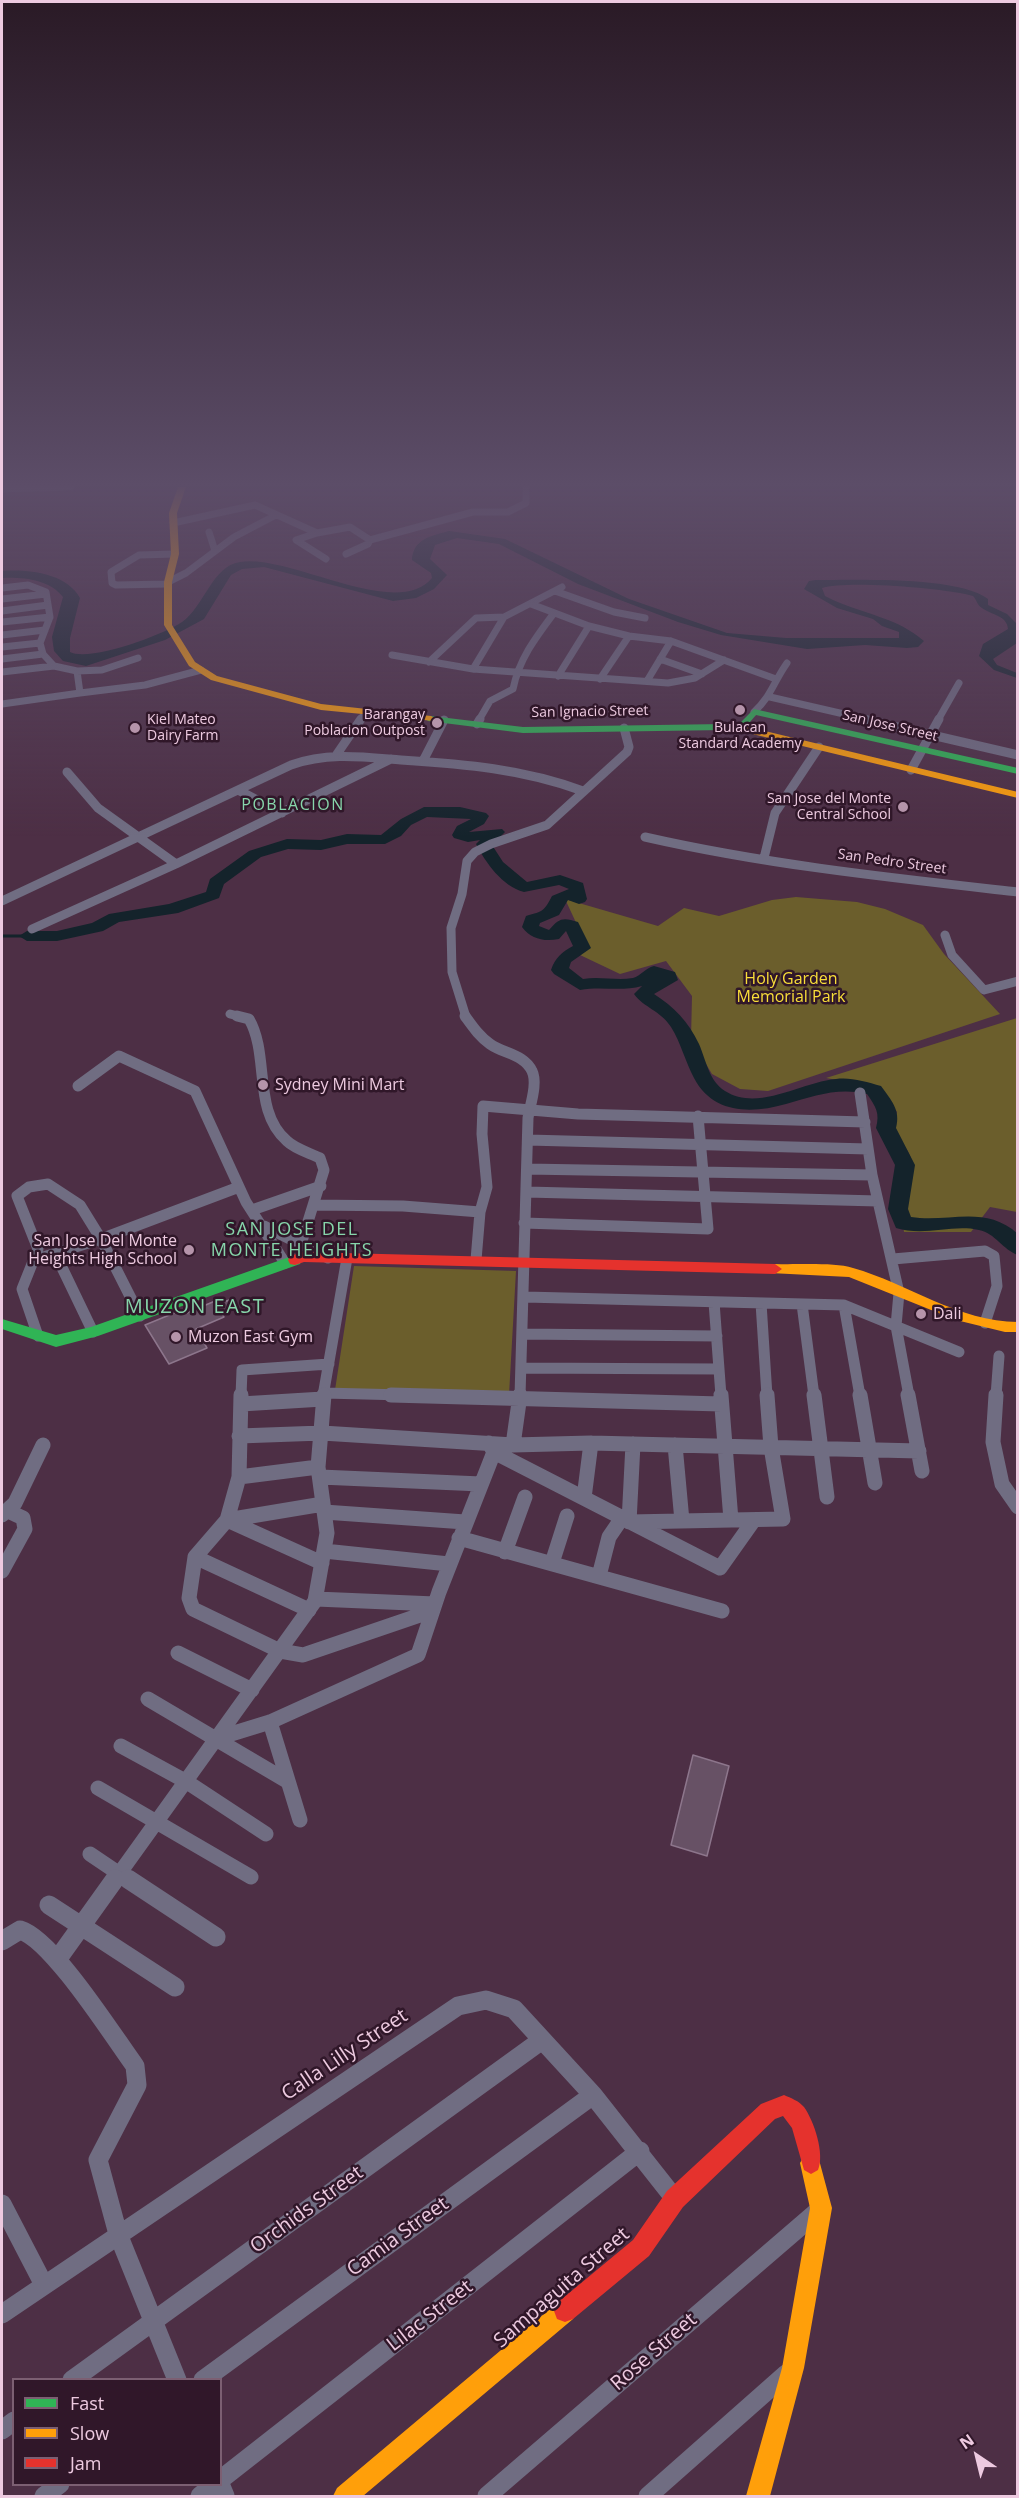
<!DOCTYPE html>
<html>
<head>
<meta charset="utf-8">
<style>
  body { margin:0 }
  #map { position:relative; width:1019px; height:2498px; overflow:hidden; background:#4d2f45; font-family:"Open Sans",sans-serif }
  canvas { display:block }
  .frame { position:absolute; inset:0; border:3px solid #edcae0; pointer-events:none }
  .legend { position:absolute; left:12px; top:2378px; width:210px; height:108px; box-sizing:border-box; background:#301729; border:2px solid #7c5f72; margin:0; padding:8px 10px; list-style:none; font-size:18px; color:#edcae0 }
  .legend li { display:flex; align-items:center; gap:12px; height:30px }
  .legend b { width:30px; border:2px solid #7c5f72 }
  .north { position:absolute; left:947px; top:2426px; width:60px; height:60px; -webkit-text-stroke:4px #301729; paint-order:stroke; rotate:325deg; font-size:16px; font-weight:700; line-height:24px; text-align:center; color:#edcae0 }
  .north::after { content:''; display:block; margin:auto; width:21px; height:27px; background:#edcae0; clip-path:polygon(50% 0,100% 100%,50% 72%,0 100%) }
</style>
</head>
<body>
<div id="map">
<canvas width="1019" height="2498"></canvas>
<div class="frame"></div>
<ul class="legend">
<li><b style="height:8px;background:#30b455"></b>Fast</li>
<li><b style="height:8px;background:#ff9f0a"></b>Slow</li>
<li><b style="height:8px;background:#e5322d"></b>Jam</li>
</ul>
<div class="north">N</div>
</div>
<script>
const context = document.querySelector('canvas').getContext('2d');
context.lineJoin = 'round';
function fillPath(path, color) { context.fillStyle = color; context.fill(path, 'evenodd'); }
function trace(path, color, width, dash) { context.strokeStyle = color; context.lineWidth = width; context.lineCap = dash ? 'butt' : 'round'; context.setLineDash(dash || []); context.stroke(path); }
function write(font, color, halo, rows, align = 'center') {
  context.font = font + ' "Open Sans",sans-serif'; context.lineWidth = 5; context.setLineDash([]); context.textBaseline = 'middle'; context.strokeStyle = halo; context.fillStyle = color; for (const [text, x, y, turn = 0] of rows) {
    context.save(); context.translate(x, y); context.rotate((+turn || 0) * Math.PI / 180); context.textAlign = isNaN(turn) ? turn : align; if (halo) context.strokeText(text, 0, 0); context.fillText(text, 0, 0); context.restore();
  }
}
fillPath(new Path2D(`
  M796 897 857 902 885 909 923 925 944 954 1000 1014 768 1091 740 1089 712 1074 691 1039 692 996 666 961 620 974 580 955 587 946 565 899 658 926 684 908 719 916 772 900Z
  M1017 1018V1212L990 1207 971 1232H904C903 1224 901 1215 903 1208 909 1176 925 1159 891 1134L897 1112 878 1087 826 1078Z
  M354 1266 516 1271 509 1395 335 1390Z`), '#6b5e2c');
fillPath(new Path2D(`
  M449 531 505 539 629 599 727 633 786 638H899V632L882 626 873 619 837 608 804 589 809 581 816 580C854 580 959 576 988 599V605L1007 614 1017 624V643L993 659 997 665 1017 673V678L994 670 979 656 983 644 1008 629C1007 615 991 615 982 608 977 605 977 600 973 596L965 594C939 588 845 580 822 588L825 596 833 600C864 614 898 618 924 641L918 647 907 648 865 645 807 649 721 635 678 622 578 584 499 544 457 538 435 545 430 559 447 575 434 589 416 598 393 601 264 567 242 569 231 575 204 619 165 640 86 666 63 661 54 651 52 637 63 597C49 579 22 577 2 578V571C28 569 66 573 80 598L70 638V652C90 662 163 635 182 622 204 607 212 566 240 562 291 554 396 621 432 578L431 573 412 560C413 539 431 536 449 531Z`), '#14232b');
trace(new Path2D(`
  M2 936H27`), '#14232b', 3);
fillPath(new Path2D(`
  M424 807H460L486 813 489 816 484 824 469 832 502 829 505 832 492 845 503 862 527 882 560 875 583 883 587 899 585 902 579 904 568 900 559 915 540 923 539 926 549 930C559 918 563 917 578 922L591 948 571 962 569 968 583 979C600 976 616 981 633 978 641 976 645 968 654 966L675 972 678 980 654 994C674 1007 688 1021 699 1044 706 1060 709 1081 725 1091 758 1112 802 1082 836 1079 851 1077 866 1082 881 1086 891 1100 901 1110 896 1128L915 1165 908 1209 911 1217C949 1223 985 1204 1018 1234V1255C1003 1250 995 1233 979 1230 951 1224 925 1237 896 1228L888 1209 895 1165 876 1128C880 1113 876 1107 867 1094 838 1087 814 1096 786 1104 751 1114 713 1114 694 1078 685 1061 681 1043 671 1027 660 1010 644 1008 634 994L642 986C621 992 602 986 580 990L554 974 551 970C555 958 562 952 573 946L566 931 559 939C544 942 531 939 522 927L526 916C544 911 544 911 552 896L569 889 559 885 524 892C502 886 486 863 476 844L480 840 468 842 454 838 452 835 457 826 471 819 427 817 411 825 401 836 385 844H347L321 850 288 849 261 857 224 884 219 898 178 913 119 922 103 931 57 941H27L19 936 27 931H57L92 923 109 914 169 904 206 892 210 879 249 851 287 839 321 840 347 834 381 835 401 819Z`), '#14232b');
const building = new Path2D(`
  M229 1300 234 1309 222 1314 224 1317 196 1329 207 1348 169 1364 145 1325 184 1309 187 1313 215 1301 217 1305Z
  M693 1755 729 1766 707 1856 671 1845Z`);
fillPath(building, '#675165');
trace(building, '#8d768c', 1.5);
trace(new Path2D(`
  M2 489 71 487
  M173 523 255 505 317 533 350 527 370 540 473 512H508L526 503V487
  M209 532 215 551
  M317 533 296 540 326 559
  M346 554 368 544 370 540
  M168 582 186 573 234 537 276 515
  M167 584 116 585 112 583 111 572 139 555 175 554
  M2 588 28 585 46 592 50 617 40 643 43 654 54 666 77 671 80 693 145 685 201 670
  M555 591 614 612 645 618
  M2 599 46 594
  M531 604 589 626 629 636 671 641 776 679
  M2 611 48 605
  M2 622 50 617
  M2 635 45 630
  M2 647 40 643
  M392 655 473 669 668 683 695 678 724 660
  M2 659 43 654
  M660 659 702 674
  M429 662 476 618 504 617
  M473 669 504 617 562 587
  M77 671 102 670 138 658
  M2 672 54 666
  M558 676 589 626
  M600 679 629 636
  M647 681 671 641
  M770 697 870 720
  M2 704 80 693
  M754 712C772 695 773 683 787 663
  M360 720 366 712
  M479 720 490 701 513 689C519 659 536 637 554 613
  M938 720 959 683`), '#706d82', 7);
trace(new Path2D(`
  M863 719 1018 755
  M477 724 480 719
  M337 754 361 719
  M424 759 444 720
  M911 770 939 719
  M67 772 98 808 176 864
  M240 791 282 813
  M645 837C768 865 893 878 1018 892
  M764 858 775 813 819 747
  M2 901 291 765C328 752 363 757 401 760 464 764 524 769 583 791
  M32 929 176 864 391 759
  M945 935 952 955 984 990 1018 981
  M230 1014 242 1017
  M466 1017 452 972 451 928 462 894 467 861 475 852 491 844 547 825 627 752 629 747 624 728`), '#706d82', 9);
trace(new Path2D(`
  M237 1016 249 1019C270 1055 252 1111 287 1141 295 1149 310 1153 320 1158L324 1170 301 1244
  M465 1016C473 1027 479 1036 490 1044 504 1054 524 1054 532 1071 538 1083 530 1105 528 1118L520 1396
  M78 1086 119 1056 195 1091 246 1202 285 1263
  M860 1093 872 1175 899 1293 896 1326 909 1396
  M528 1140 868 1149
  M527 1169 872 1175
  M527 1192 878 1201
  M314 1205 403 1206 480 1212
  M252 1210 321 1186
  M524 1223 708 1229 698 1116
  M264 1226 328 1258
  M55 1253 93 1332
  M893 1259 985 1251 994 1256 997 1286 985 1323
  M34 1260 101 1239 239 1187
  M476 1260 480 1212 487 1187 482 1134 483 1106 578 1114 865 1122
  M525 1297 844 1305 959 1352
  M714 1302 721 1396
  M761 1303 767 1396
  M802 1304 814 1396
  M844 1305 860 1396
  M523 1334 717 1336
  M38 1336 22 1289 38 1249 17 1196 29 1187 48 1184 80 1205 101 1239 140 1316
  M521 1368 719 1369
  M324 1393 445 1396
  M241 1396 242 1370 329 1364
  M323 1396 347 1258
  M996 1396 999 1356`), '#706d82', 11);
trace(new Path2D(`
  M241 1395 239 1477 227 1520 322 1563
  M391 1395 721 1404
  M721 1395 731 1520
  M814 1395 827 1497
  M860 1395 875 1483
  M908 1395 922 1471
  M996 1395 993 1442 1002 1484 1018 1507
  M241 1404 323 1399
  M239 1436 322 1433 513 1445 591 1443 919 1451
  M633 1444 629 1522 783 1519 771 1447 767 1395
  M513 1445 520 1395
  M675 1445 682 1521
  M494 1452 720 1568 754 1520
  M239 1477 318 1467
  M320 1477 481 1484
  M584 1498 591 1443
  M323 1504 227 1520 195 1557 189 1598 193 1609 280 1651 303 1655 432 1611
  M324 1512 465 1522
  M2 1515 15 1503 43 1445
  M459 1538 722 1611
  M324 1551 449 1564
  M505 1552 525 1497
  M195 1557 309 1610
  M552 1563 567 1516
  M2 1571 25 1529 23 1518 8 1511
  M599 1576 609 1537 622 1518
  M316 1599 435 1604
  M178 1653 252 1690
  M148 1699 287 1781
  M270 1722 300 1820
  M218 1738 270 1722 418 1655 439 1592 494 1452 489 1443
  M121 1746 187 1782 266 1834
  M98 1788 251 1877
  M90 1854 130 1881
  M114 1881 315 1601 327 1533 318 1467 324 1395`), '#706d82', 15);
trace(new Path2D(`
  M128 1879 216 1937
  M49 1905 175 1987
  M2 1941 20 1930C52 1939 113 2036 135 2066L137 2085 98 2160 118 2234 177 2380
  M57 1960 115 1879
  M2 2204 44 2285
  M2 2314 458 2006 486 2000 514 2009 593 2095 675 2199
  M72 2380 542 2040
  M203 2380 593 2095
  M2 2430 14 2421
  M220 2480 640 2151
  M220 2484 225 2496
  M44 2496 60 2484
  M200 2496 215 2484
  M487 2496 818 2211
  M648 2496 786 2374`), '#706d82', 19);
fillPath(new Path2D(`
  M754 709 1018 768V774L756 715 743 730H737V726Z
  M431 716 523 727 724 724 729 727 724 730 523 733 428 721 426 719Z
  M295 1255 300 1256 302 1260 300 1264 98 1336 56 1347 2 1329V1319L56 1335 91 1327Z`), '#30b455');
fillPath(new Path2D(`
  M178 487H186L177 513 179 554 172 582V625L195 662 217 676 321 704 431 716 436 719 434 721 321 710 211 680 189 666 164 625V582L171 554 169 513Z
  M721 725H740L1018 792V798L740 731 724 730 719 727Z
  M775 1264C797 1265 833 1262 853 1268 907 1283 959 1322 1018 1322V1332H1005L956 1320 849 1277 770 1273 768 1269Z
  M811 2152 818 2156 832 2208 804 2368 770 2496H746L782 2368 810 2208 800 2163 804 2156Z
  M565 2300 573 2303 576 2311 573 2319 363 2496H333L337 2488 557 2303Z`), '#ff9f0a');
fillPath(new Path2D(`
  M303 1252 775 1264 782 1269 775 1274 304 1262 295 1265 290 1264 288 1260 290 1256Z
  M784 2095C791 2098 799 2101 804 2107 814 2121 825 2154 818 2170L811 2174 804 2170 792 2128 783 2116 775 2119 683 2207 649 2256 573 2319 565 2322 557 2319 554 2311 557 2303 633 2240 667 2191 761 2104Z`), '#e5322d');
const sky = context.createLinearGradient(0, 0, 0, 837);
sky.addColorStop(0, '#2a1a26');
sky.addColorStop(0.58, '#5c4d68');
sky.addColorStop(1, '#5c4d6800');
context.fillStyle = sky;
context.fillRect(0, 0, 1019, 837);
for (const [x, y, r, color] of [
  [740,710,6,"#b594aa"],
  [437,723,6,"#b594aa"],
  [135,728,6,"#b594aa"],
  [903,807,6,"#b594aa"],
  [263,1085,6,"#b594aa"],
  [189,1250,6,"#b594aa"],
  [921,1314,6,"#b594aa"],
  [176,1337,6,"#b594aa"]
]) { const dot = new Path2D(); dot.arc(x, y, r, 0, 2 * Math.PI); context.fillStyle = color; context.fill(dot); trace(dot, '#301729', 2); }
write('14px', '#edcae0', '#301729', [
  ["San Ignacio Street",590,712,-1],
  ["San Jose Street",890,726,13],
  ["San Pedro Street",892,862,8]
]);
write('14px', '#edcae0', '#301729', [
  ["Barangay",425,715],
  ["Poblacion Outpost",425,731],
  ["Kiel Mateo",147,720,"left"],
  ["Dairy Farm",147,736,"left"],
  ["Bulacan",740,728,"center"],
  ["Standard Academy",740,744,"center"],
  ["San Jose del Monte",891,799],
  ["Central School",891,815]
], 'right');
context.letterSpacing = '1.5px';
write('16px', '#87d6ab', '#301729', [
  ["POBLACION",293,805]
]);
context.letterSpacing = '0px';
write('16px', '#f9de39', '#301729', [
  ["Holy Garden",791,979],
  ["Memorial Park",791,997]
]);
write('16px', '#edcae0', '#301729', [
  ["Sydney Mini Mart",275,1085],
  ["San Jose Del Monte",177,1241,"right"],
  ["Heights High School",177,1259,"right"],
  ["Dali",933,1314],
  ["Muzon East Gym",188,1337]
], 'left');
context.letterSpacing = '1.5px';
write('18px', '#87d6ab', '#301729', [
  ["SAN JOSE DEL",292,1230],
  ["MONTE HEIGHTS",292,1251]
]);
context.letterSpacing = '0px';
context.letterSpacing = '1.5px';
write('20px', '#87d6ab', '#301729', [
  ["MUZON EAST",195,1307]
]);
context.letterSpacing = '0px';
write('20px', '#edcae0', '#301729', [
  ["Calla Lilly Street",345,2055,-34],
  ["Orchids Street",307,2210,-36],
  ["Camia Street",398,2237,-36],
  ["Sampaguita Street",562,2288,-41],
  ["Lilac Street",430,2316,-38],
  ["Rose Street",654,2352,-41]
]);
</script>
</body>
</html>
